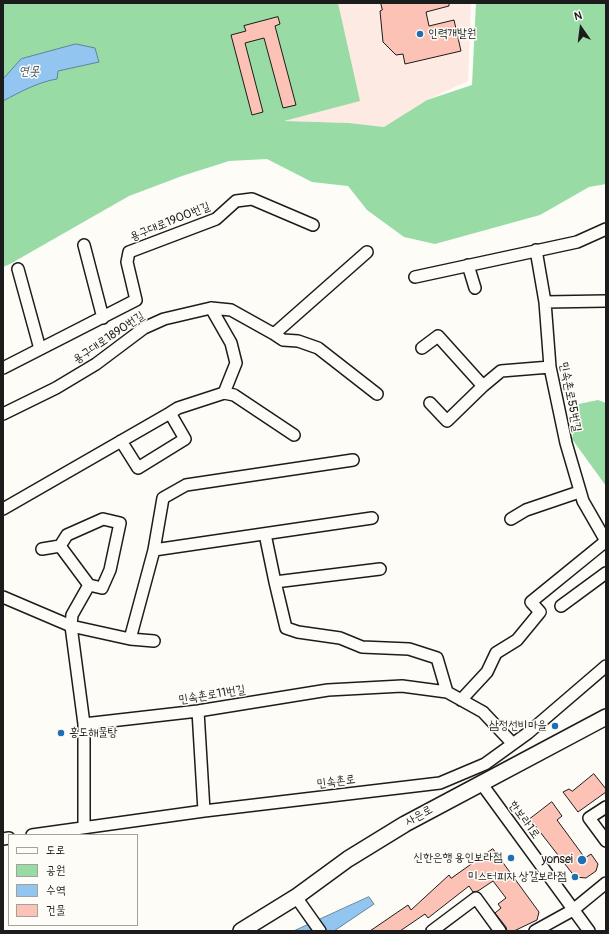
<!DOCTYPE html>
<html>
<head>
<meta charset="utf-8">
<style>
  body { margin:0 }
  #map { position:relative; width:609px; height:934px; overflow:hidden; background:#fdfcf7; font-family:Pangolin,"Poor Story",sans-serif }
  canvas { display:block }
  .frame { position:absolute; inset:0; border:4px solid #1c1c1c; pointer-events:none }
  .legend { position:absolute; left:8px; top:834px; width:130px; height:92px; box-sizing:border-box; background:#fdfcf7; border:1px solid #a3a29f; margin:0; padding:5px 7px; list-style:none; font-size:12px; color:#1c1c1c }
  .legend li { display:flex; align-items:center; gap:8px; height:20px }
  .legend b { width:20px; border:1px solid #a3a29f }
  .north { position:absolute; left:561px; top:8px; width:40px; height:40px; -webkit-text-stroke:3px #fdfcf7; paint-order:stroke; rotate:346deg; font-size:11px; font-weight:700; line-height:16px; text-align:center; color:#1c1c1c }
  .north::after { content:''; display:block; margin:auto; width:14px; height:18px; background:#1c1c1c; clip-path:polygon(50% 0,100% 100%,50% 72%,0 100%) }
</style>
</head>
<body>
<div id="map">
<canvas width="609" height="934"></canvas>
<div class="frame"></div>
<ul class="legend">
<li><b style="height:5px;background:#fdfcf7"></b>도로</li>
<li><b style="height:11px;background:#98dba5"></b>공원</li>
<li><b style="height:11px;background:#92c6f0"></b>수역</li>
<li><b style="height:11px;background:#fcc2b5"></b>건물</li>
</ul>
<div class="north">N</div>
</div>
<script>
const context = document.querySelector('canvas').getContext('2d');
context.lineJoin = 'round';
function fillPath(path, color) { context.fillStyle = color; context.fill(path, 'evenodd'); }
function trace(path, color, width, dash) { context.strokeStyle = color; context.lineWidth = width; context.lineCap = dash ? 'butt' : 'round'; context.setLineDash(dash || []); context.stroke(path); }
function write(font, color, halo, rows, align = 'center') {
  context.font = font + ' Pangolin,"Poor Story",sans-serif'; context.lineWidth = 3; context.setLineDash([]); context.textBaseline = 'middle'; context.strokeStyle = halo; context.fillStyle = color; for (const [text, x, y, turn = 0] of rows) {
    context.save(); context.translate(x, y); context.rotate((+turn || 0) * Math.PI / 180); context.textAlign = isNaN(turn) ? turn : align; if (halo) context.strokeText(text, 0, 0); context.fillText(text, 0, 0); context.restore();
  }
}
fillPath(new Path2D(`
  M3 3H471L468 81 427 100 384 127 349 123 282 121Z`), '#fdebe3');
fillPath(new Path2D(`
  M3 3H338L360 101 284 121 349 123 384 127 427 100 472 85 476 3H606V184L589 187 540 215 435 244 404 237 367 210 348 186 312 182 267 159 229 161 182 176 129 196 10 264 3 267Z
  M598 400 606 403V486L572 439 579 404Z`), '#98dba5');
const water = new Path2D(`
  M76 44 95 48 99 62 58 71 57 79C38 82 20 92 3 101V79L21 59Z
  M369 897 374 904 334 931H294Z`);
fillPath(water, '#92c6f0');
trace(water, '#63829b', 1);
const building = new Path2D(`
  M381 3H449V6L426 12 429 26 454 20 461 51 405 64 403 54 396 55 383 42 380 11 382 10Z
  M278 17 280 24 275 26 296 105 283 108 264 38 245 43 263 112 252 115 231 35 246 31 244 26Z
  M594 774 606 789V792L578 812 563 792 569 789 572 791Z
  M552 802 562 816 557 820 585 858 591 854 598 864 596 871 586 878 575 877 530 819Z
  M493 849 539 912 537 920 514 931H507L506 927 495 913 501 908 498 904 506 898 493 881 478 891 473 892 469 886 428 918 425 914 400 931H370L408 905 411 910 449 875 451 878Z`);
fillPath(building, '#fcc2b5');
trace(building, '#1c1c1c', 1);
const minor = new Path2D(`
  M84 245 103 318
  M536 250 545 302 550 367 566 443 583 501 606 541
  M468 265 475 288
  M18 269 40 349
  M415 277 577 242 606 229
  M545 302 606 301
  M211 308 231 343 236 363 224 393
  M274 334 283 340 298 341 318 348 377 394
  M422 348 438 336 483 386
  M3 368 136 300 127 262 129 252 216 219 236 201 252 199 313 225
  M430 403 447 421 483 386 501 371 550 367
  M170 413 178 408 224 393 234 395 294 435
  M3 414 56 388 96 364 144 328 164 319 211 308 231 310 274 334 367 252
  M3 509 170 413 185 439 138 468 121 441
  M103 519 120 523 110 570 102 588 89 585 60 546 67 535Z
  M511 519 526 510 579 492
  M265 534 275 582
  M42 549 60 546
  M154 550 163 498 186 485 353 460
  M380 569 275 582 286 628 298 632 340 638 362 647 409 649 437 658 447 692
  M3 597 71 626 72 615 89 585
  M561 606 606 573
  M130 639 154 641
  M461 700 487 672 496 653 517 640 540 612 531 602 606 541
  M198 711 204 811
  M84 724 71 626 130 639 154 550 372 518
  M481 783 589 931
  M606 807 589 818 606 841
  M84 827V724L198 711 328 690 402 686 447 692 483 712 513 744
  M32 835 204 811 440 783 485 764 528 733 606 666
  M3 839 9 838
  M296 897 320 931
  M432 931 476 898 500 931
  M535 931 573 910 606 883`);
const major = new Path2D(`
  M241 931 296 897 348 859 405 824 606 717`);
trace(minor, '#1c1c1c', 14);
trace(major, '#1c1c1c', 18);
trace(minor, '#fdfcf7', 11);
trace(major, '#fdfcf7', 15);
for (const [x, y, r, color] of [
  [420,34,4,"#1f6fb2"],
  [555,726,4,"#1f6fb2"],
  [61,733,4,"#1f6fb2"],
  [511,858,4,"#1f6fb2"],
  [582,860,5,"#1f6fb2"],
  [575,877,4,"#1f6fb2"]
]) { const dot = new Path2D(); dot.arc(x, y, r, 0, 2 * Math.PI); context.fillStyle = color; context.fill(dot); trace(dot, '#fdfcf7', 1.5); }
write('12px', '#1c1c1c', '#fdfcf7', [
  ["인력개발원",428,34,"left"],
  ["삼정선비마을",547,726],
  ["홍도해물탕",69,733,"left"],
  ["신한은행 용인보라점",503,858],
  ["yonsei",573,860],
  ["미스터피자 상갈보라점",567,877]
], 'right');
write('12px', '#1c1c1c', '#fdfcf7', [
  ["용구대로1900번길",170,222,-22],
  ["용구대로1890번길",109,338,-34],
  ["민속촌로55번길",570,397,79],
  ["민속촌로11번길",212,695,-9],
  ["민속촌로",336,782,-7],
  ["사은로",419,816,-29],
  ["한보라1로",524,820,54]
]);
write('italic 13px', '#455866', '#fdfcf7', [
  ["연못",29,72]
]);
</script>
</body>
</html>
